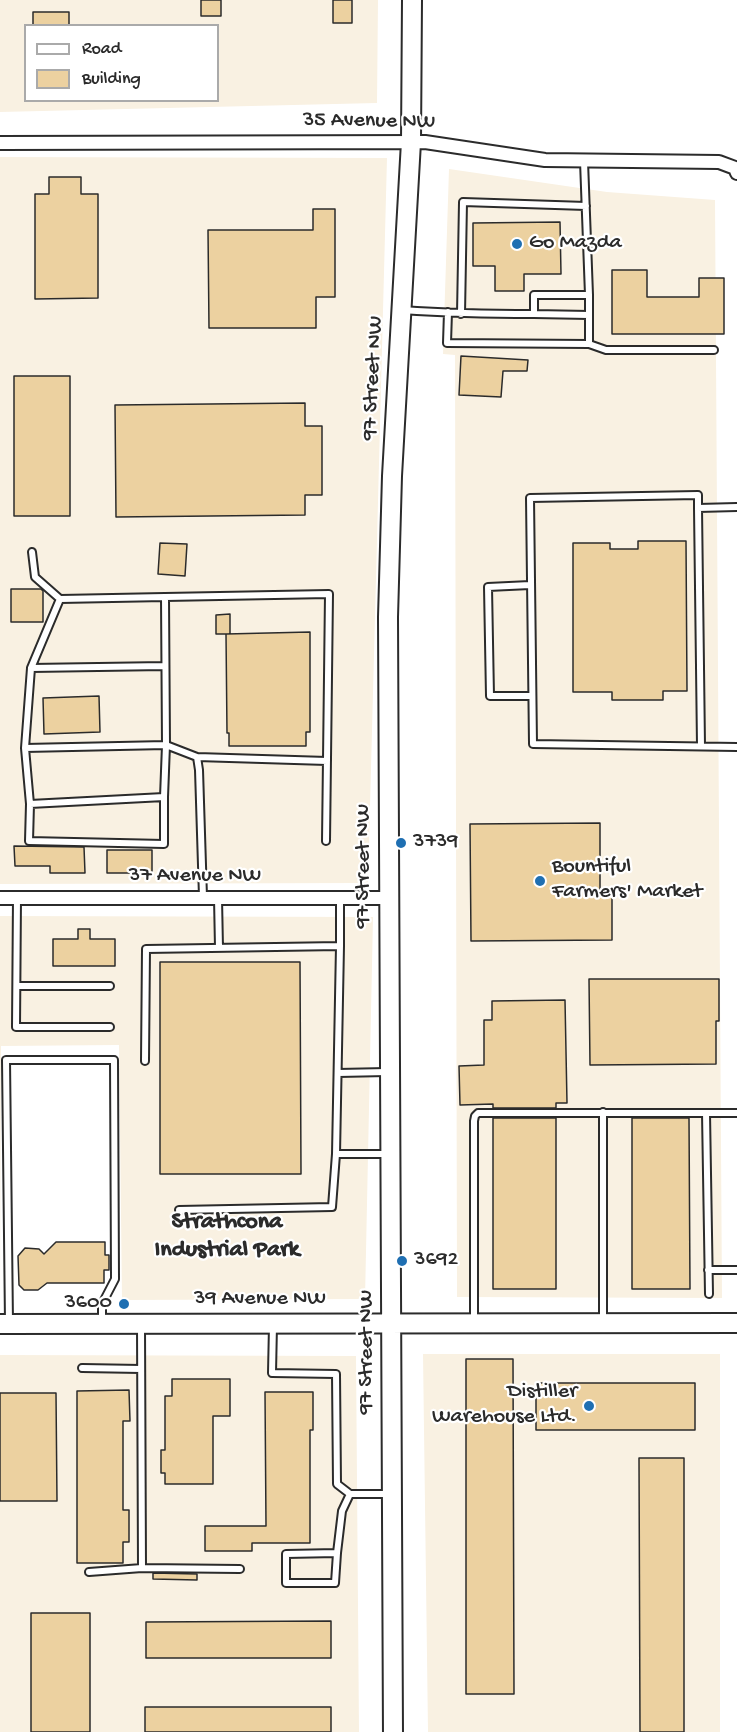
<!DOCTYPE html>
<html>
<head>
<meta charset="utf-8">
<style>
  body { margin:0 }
  #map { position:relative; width:737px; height:1732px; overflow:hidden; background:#fff; font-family:"Gochi Hand",sans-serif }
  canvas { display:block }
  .legend { position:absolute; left:24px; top:24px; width:195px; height:78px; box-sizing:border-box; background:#fff; border:2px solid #aaa; margin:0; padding:8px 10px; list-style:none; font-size:18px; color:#2b2b2b }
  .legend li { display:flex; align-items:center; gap:12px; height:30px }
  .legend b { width:30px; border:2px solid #aaa }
</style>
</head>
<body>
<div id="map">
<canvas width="737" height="1732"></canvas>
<ul class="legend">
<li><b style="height:8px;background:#fff"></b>Road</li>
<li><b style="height:16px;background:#ecd1a0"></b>Building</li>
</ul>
</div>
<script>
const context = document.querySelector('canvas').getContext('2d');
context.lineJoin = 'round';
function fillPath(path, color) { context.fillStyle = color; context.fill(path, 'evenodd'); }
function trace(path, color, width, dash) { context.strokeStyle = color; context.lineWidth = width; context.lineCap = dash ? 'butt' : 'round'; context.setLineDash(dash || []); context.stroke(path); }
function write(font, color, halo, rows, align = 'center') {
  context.font = font + ' "Gochi Hand",sans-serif'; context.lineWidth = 4.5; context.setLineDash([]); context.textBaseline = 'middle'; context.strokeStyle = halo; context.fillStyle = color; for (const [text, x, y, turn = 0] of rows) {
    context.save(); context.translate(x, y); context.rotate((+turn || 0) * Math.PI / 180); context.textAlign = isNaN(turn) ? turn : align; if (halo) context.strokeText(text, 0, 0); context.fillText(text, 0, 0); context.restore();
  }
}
fillPath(new Path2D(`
  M0 0H378L377 103 0 112ZM26 26H218V100H26Z
  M0 157 387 158 368 883 0 884Z
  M449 169 607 192 715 200 722 1298 457 1297 455 355 443 354Z
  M0 916 373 917 365 1299 122 1300 119 1045 1 1046 0 1301Z
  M423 1354H720V1732H428Z
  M0 1355 356 1356 359 1732H0Z`), '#f9f1e2');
const building = new Path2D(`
  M201 0H221V16H201Z
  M333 0H352V23H333Z
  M33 12H69V26H33Z
  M49 177H81V194H98V298L35 299V194H49Z
  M313 209H335V297H316V328H209L208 230H313Z
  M560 222 561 274H524V291H495V266H473V223Z
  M612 270H647V297H699V278H724V334H612Z
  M461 356 528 360 527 371H503L501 397 459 395Z
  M14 376H70V516H14Z
  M305 403V426H322V495H305V515L116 517 115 405Z
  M638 541H686L687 691H663V700H612V692H573V543H610V549H638Z
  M160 543 187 544 185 576 158 574Z
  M11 589H41L43 591V622H11Z
  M230 614V634H216V615Z
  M310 632V732H306V746H229V733H227L226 634Z
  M99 696 100 732 44 734 43 698Z
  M600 823V894H612V940L471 941 470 824Z
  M14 846 84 847 85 873H50V866H15Z
  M107 850H152V873H107Z
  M78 929H90V939H115V966H53V939H78Z
  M160 962H300L301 1174H160Z
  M589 979H719V1021H716V1064L590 1065Z
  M565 1000 567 1103H556V1108H493V1104L460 1105 459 1066 484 1065V1020H492V1001Z
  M493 1118H556V1289H493Z
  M632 1118H689L690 1289H632Z
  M56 1242H105V1255H109V1270H104V1283H47L38 1290H24L19 1285 18 1256 25 1248 39 1249 44 1254Z
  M466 1359H513L514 1694H466Z
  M172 1379H230V1416H213V1484H165V1473H161V1450H165V1396H172Z
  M536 1383H695V1430H536Z
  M129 1390 130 1421H123V1510H129V1542H123V1563H77V1391Z
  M265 1392H313V1430H310V1543H252V1551H205V1526H266Z
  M0 1393H56L57 1501H0Z
  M639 1458H684V1732H640Z
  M153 1573 197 1574V1580L153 1579Z
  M31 1613H90V1732H31Z
  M331 1621V1658H146V1622Z
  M145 1707H331V1732H145Z`);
fillPath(building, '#ecd1a0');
trace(building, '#2b2b2b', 1.5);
const lane = new Path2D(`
  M584 161 589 295
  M402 310C446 313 490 314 534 314V295H589V344L447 343 448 312
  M461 314 463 202 586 206
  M534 314 589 315
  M589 344 606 350H714
  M737 507 698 508V495L530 498 533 744 737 747
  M698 508 701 746
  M32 552 35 577 60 599
  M530 585 488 587 490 696H532
  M31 668 60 599 165 597
  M25 748 166 745 164 797
  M197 757 199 770 203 897
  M30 804 164 797V844L29 841 30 804 25 748 31 668 165 666
  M326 841 329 594 165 597 166 745 197 757 327 761
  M17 898 16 1027H110
  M218 898 219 948
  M340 898V946
  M17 986H110
  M145 1061 146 949 340 946 336 1154
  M338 1073 387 1072
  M603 1112V1322
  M706 1113 709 1294
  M179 1210 332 1207 336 1154H387
  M708 1270H737
  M9 1323 6 1060H114L115 1279 102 1304V1320
  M474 1323V1121L475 1116 478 1113H737
  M273 1325 272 1373 336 1374 337 1484 350 1494H389
  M141 1326 142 1568
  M82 1368 141 1369
  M337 1553 335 1583H286V1554L337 1553 342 1511 350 1494
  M89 1572 142 1568 240 1569`);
const street = new Path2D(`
  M0 143 425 142 545 160 719 162 735 168 737 173
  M0 898H389`);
const secondary = new Path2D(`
  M0 1324 737 1323
  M393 1732 388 617 392 476 411 142 412 0`);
trace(lane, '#2b2b2b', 10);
trace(street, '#2b2b2b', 16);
trace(secondary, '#2b2b2b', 22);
trace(lane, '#fff', 6);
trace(street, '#fff', 12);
trace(secondary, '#fff', 18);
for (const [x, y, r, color] of [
  [517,244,6,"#1f6fb2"],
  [401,843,6,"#1f6fb2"],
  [540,881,6,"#1f6fb2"],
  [402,1261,6,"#1f6fb2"],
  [124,1304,6,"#1f6fb2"],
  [589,1406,6,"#1f6fb2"]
]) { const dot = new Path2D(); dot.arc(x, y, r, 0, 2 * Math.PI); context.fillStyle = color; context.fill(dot); trace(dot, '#fff', 2); }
write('22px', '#2b2b2b', '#fff', [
  ["35 Avenue NW",369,122,1],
  ["97 Street NW",374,378,-87],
  ["97 Street NW",365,866,-90],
  ["37 Avenue NW",195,877],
  ["39 Avenue NW",260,1300],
  ["97 Street NW",368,1352,-90]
]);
write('22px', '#2b2b2b', '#fff', [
  ["Go Mazda",529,244],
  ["3739",413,843],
  ["Bountiful",552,868],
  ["Farmers' Market",552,893],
  ["3692",414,1261],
  ["3600",112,1304,"right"],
  ["Distiller",577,1393,"right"],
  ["Warehouse Ltd.",577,1418,"right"]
], 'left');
write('bold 24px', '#2b2b2b', '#fff', [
  ["Strathcona",227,1223],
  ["Industrial Park",227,1251]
]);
</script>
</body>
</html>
